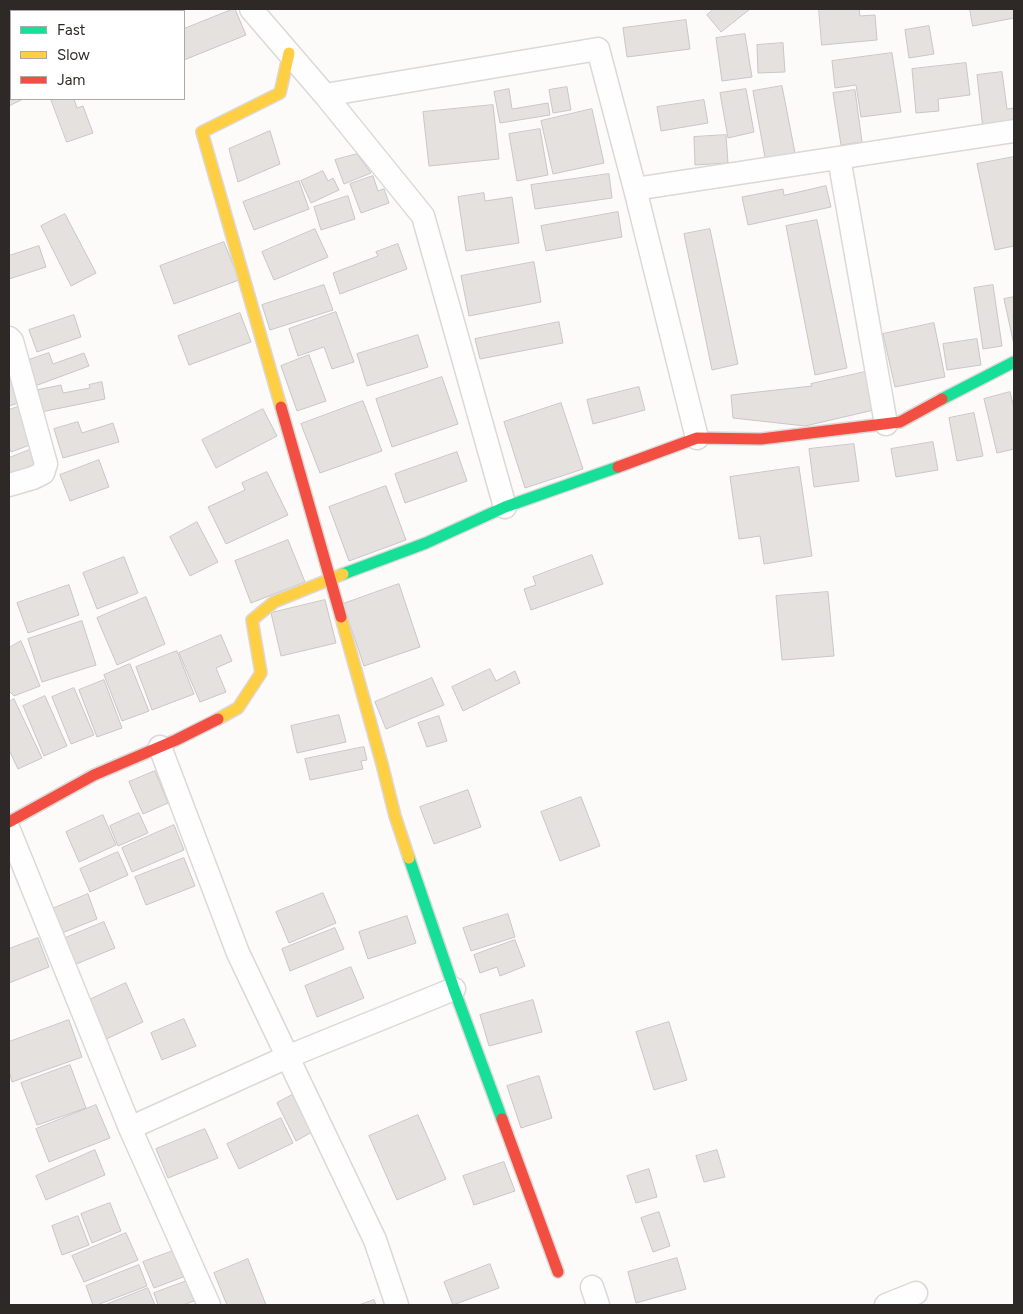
<!DOCTYPE html>
<html>
<head>
<meta charset="utf-8">
<style>
  body { margin:0 }
  #map { position:relative; width:1023px; height:1314px; overflow:hidden; background:#fcfbfa; font-family:Figtree,sans-serif }
  canvas { display:block }
  .frame { position:absolute; inset:0; border:10px solid #2e2926; pointer-events:none }
  .legend { position:absolute; left:10px; top:10px; width:175px; height:90px; box-sizing:border-box; background:#fff; border:1px solid #aba9a8; margin:0; padding:6px 9px; list-style:none; font-size:15px; color:#2e2926 }
  .legend li { display:flex; align-items:center; gap:10px; height:25px }
  .legend b { width:25px; border:1px solid #aba9a8 }
</style>
</head>
<body>
<div id="map">
<canvas width="1023" height="1314"></canvas>
<div class="frame"></div>
<ul class="legend">
<li><b style="height:6px;background:#16e098"></b>Fast</li>
<li><b style="height:6px;background:#ffcf43"></b>Slow</li>
<li><b style="height:6px;background:#f24e42"></b>Jam</li>
</ul>
</div>
<script>
const context = document.querySelector('canvas').getContext('2d');
context.lineJoin = 'round';
function fillPath(path, color) { context.fillStyle = color; context.fill(path, 'evenodd'); }
function trace(path, color, width, dash) { context.strokeStyle = color; context.lineWidth = width; context.lineCap = dash ? 'butt' : 'round'; context.setLineDash(dash || []); context.stroke(path); }
const building = new Path2D(`
  M233 9H235L246 35 184 60V29Z
  M714 9H750L721 32 707 15Z
  M819 9H859L860 16 875 15 877 40 822 45Z
  M970 9H1014V18L973 26Z
  M686 20 690 49 627 57 623 28Z
  M929 26 934 54 909 58 905 30Z
  M745 34 752 77 722 81 716 38Z
  M783 43 785 72 758 73 757 45Z
  M892 53 901 112 861 117 856 85 835 88 832 61Z
  M11 54V99H23L9 106V55Z
  M966 63 970 95 938 99 939 111 916 113 912 69Z
  M1002 72 1007 109 1014 108V126L983 129 977 75Z
  M782 86 796 158 766 163 753 91Z
  M567 87 571 110 553 113 549 90Z
  M509 89 512 109 548 103 550 115 500 123 494 92Z
  M746 89 754 132 728 138 720 93Z
  M855 90 862 142 841 145 833 93Z
  M51 99H74L77 108 83 106 93 133 67 142Z
  M704 100 708 123 661 131 657 107Z
  M493 105 499 159 429 166 423 112Z
  M592 109 604 163 553 174 541 121Z
  M540 129 548 175 517 181 509 134Z
  M270 131 280 164 238 182 229 149Z
  M726 135 728 163 695 165 694 137Z
  M357 154 371 173 344 184 335 160Z
  M1014 157V246L995 250 977 164Z
  M323 171 328 181 333 178 339 190 311 203 301 181Z
  M609 174 612 198 535 209 531 185Z
  M373 176 378 191 384 189 389 203 361 213 350 184Z
  M299 181 309 209 254 230 243 202Z
  M826 186 831 207 748 225 742 197 783 189 784 195Z
  M484 193 485 201 512 197 519 243 466 251 458 197Z
  M348 196 355 219 321 230 314 207Z
  M618 212 622 237 546 251 541 226Z
  M65 214 96 273 71 286 41 226Z
  M817 220 847 368 815 375 786 226Z
  M315 229 328 257 274 280 262 252Z
  M710 229 738 364 712 370 684 234Z
  M224 242 239 280 174 304 160 266Z
  M398 244 407 269 340 294 333 273 378 256 376 252Z
  M39 246 46 267 9 279V256Z
  M534 262 541 302 469 316 461 276Z
  M324 285 333 310 270 330 262 305Z
  M993 285 1002 346 983 349 974 288Z
  M1014 297V345L1004 299Z
  M336 312 354 362 332 369 324 347 298 356 289 329Z
  M240 313 251 342 189 365 178 336Z
  M74 315 81 337 37 352 29 330Z
  M559 322 563 343 480 359 475 339Z
  M934 323 945 377 895 387 883 334Z
  M418 335 428 367 367 386 357 354Z
  M977 339 981 365 947 370 943 344Z
  M49 353 53 364 84 353 89 366 35 386 26 361Z
  M309 355 326 401 297 411 281 366Z
  M12 372 22 402 9 406V373Z
  M865 372 874 410 805 426 733 418 731 395 812 386 811 384Z
  M442 377 458 424 392 447 376 399Z
  M102 382 105 399 41 412 36 390 61 385 63 393 90 388 89 385Z
  M639 387 645 410 593 424 587 400Z
  M1010 392 1014 408V449L997 453 984 399Z
  M363 401 382 451 320 473 301 424Z
  M561 403 583 469 525 488 504 422Z
  M23 405 38 442 11 452 9 447V410Z
  M263 409 277 436 216 468 202 440Z
  M974 413 983 456 957 461 949 418Z
  M78 422 82 433 113 423 119 442 63 458 54 429Z
  M933 442 938 470 896 477 891 449Z
  M854 444 859 481 814 487 809 449Z
  M37 447 43 464 9 477V458Z
  M457 452 467 481 405 503 395 474Z
  M99 460 109 487 70 501 60 475Z
  M799 467 812 556 764 564 760 536 739 539 730 477Z
  M267 472 288 515 226 544 208 507 245 490 242 483Z
  M386 486 406 540 349 561 329 507Z
  M197 522 218 562 190 576 170 537Z
  M288 540 305 582 251 603 235 561Z
  M592 555 603 584 531 610 524 589 536 585 533 577Z
  M124 557 138 593 97 609 83 573Z
  M399 584 420 647 364 666 343 604Z
  M69 585 79 615 28 633 17 603Z
  M828 592 834 656 782 660 776 596Z
  M146 597 165 644 117 665 97 618Z
  M325 600 336 643 281 656 271 613Z
  M82 621 96 665 42 682 28 639Z
  M221 635 232 661 216 668 226 692 200 702 179 653Z
  M21 641 40 686 14 696 9 691V648Z
  M177 651 194 694 152 710 136 667Z
  M130 664 149 711 122 721 104 675Z
  M490 669 496 681 515 671 520 683 463 711 452 687Z
  M432 678 444 705 386 729 375 702Z
  M104 680 122 728 97 737 79 690Z
  M74 688 94 735 71 744 52 697Z
  M45 696 67 746 44 756 23 706Z
  M14 699 42 758 18 769 9 750V702Z
  M339 715 346 742 297 753 291 726Z
  M439 716 447 741 427 747 418 723Z
  M364 747 367 760 361 761 363 769 310 780 305 759Z
  M155 771 168 803 143 814 129 782Z
  M468 790 481 827 434 844 420 807Z
  M581 797 600 846 560 861 541 812Z
  M139 813 148 833 118 846 110 826Z
  M103 815 116 845 79 862 66 832Z
  M174 825 184 850 132 872 122 848Z
  M118 852 128 875 90 892 80 869Z
  M184 858 195 886 146 905 135 877Z
  M323 893 336 923 289 943 276 912Z
  M88 894 97 919 62 933 52 909Z
  M508 914 515 937 471 951 463 928Z
  M407 916 416 943 368 959 359 932Z
  M104 922 115 948 74 965 63 939Z
  M335 928 344 949 290 971 282 949Z
  M38 938 49 967 9 983V949Z
  M515 940 525 966 500 976 497 967 480 973 474 955Z
  M351 967 364 998 317 1017 305 986Z
  M126 983 143 1022 104 1040 87 1001Z
  M533 1000 542 1032 489 1046 480 1015Z
  M184 1019 196 1046 162 1060 151 1033Z
  M69 1020 82 1057 12 1082 9 1071V1042Z
  M669 1022 687 1080 654 1090 636 1032Z
  M70 1065 86 1108 37 1125 21 1083Z
  M539 1076 552 1118 521 1128 507 1086Z
  M294 1094 312 1132 296 1141 277 1103Z
  M96 1105 110 1138 49 1162 36 1129Z
  M418 1115 446 1179 397 1200 369 1136Z
  M281 1118 293 1143 239 1169 227 1144Z
  M205 1129 218 1158 168 1178 156 1149Z
  M95 1150 105 1175 46 1200 36 1176Z
  M717 1150 725 1177 704 1182 696 1156Z
  M504 1162 515 1191 474 1205 463 1176Z
  M649 1169 657 1197 636 1203 627 1176Z
  M110 1203 121 1231 92 1243 81 1214Z
  M659 1212 670 1246 653 1252 641 1218Z
  M78 1216 89 1245 62 1255 52 1226Z
  M126 1233 138 1260 84 1282 72 1256Z
  M173 1251 183 1277 154 1288 143 1262Z
  M677 1258 686 1289 636 1303 628 1272Z
  M248 1259 266 1305H227L214 1273Z
  M490 1264 499 1288 453 1305 444 1282Z
  M139 1265 147 1286 97 1305H93L86 1286Z
  M187 1281 194 1301 183 1305H158L154 1293Z
  M148 1288 155 1305H105Z
  M374 1300 376 1305H359Z`);
fillPath(building, '#e4e1df');
trace(building, '#c9c6c5', 1);
const street = new Path2D(`
  M251 9 325 95 423 216 505 507
  M325 95 598 49 635 189 697 438
  M839 158 886 424
  M635 189 1014 131
  M9 338 12 341 46 464 43 473 33 478 9 485
  M160 747 238 953 375 1240 397 1305
  M9 830 130 1128 209 1305
  M130 1128 287 1057 454 989
  M592 1287 598 1305
  M886 1305 916 1293`);
const fast = new Path2D(`
  M942 399 1014 362
  M343 574 426 543 505 507 618 467
  M409 858 454 989 502 1119`);
const slow = new Path2D(`
  M281 407 202 132 280 93 289 53
  M341 617 382 764 395 816 409 858
  M218 719 238 708 261 673 252 620 274 602 343 574`);
const jam = new Path2D(`
  M281 407 341 617
  M618 467 697 438 761 439 900 422 942 399
  M9 822 94 775 176 740 218 719
  M502 1119 558 1272`);
trace(street, '#dcd8d7', 25);
trace(fast, '#dcd8d7', 14);
trace(slow, '#dcd8d7', 14);
trace(jam, '#dcd8d7', 14);
trace(street, '#fffefe', 22);
trace(fast, '#16e098', 11);
trace(slow, '#ffcf43', 11);
trace(jam, '#f24e42', 11);
</script>
</body>
</html>
